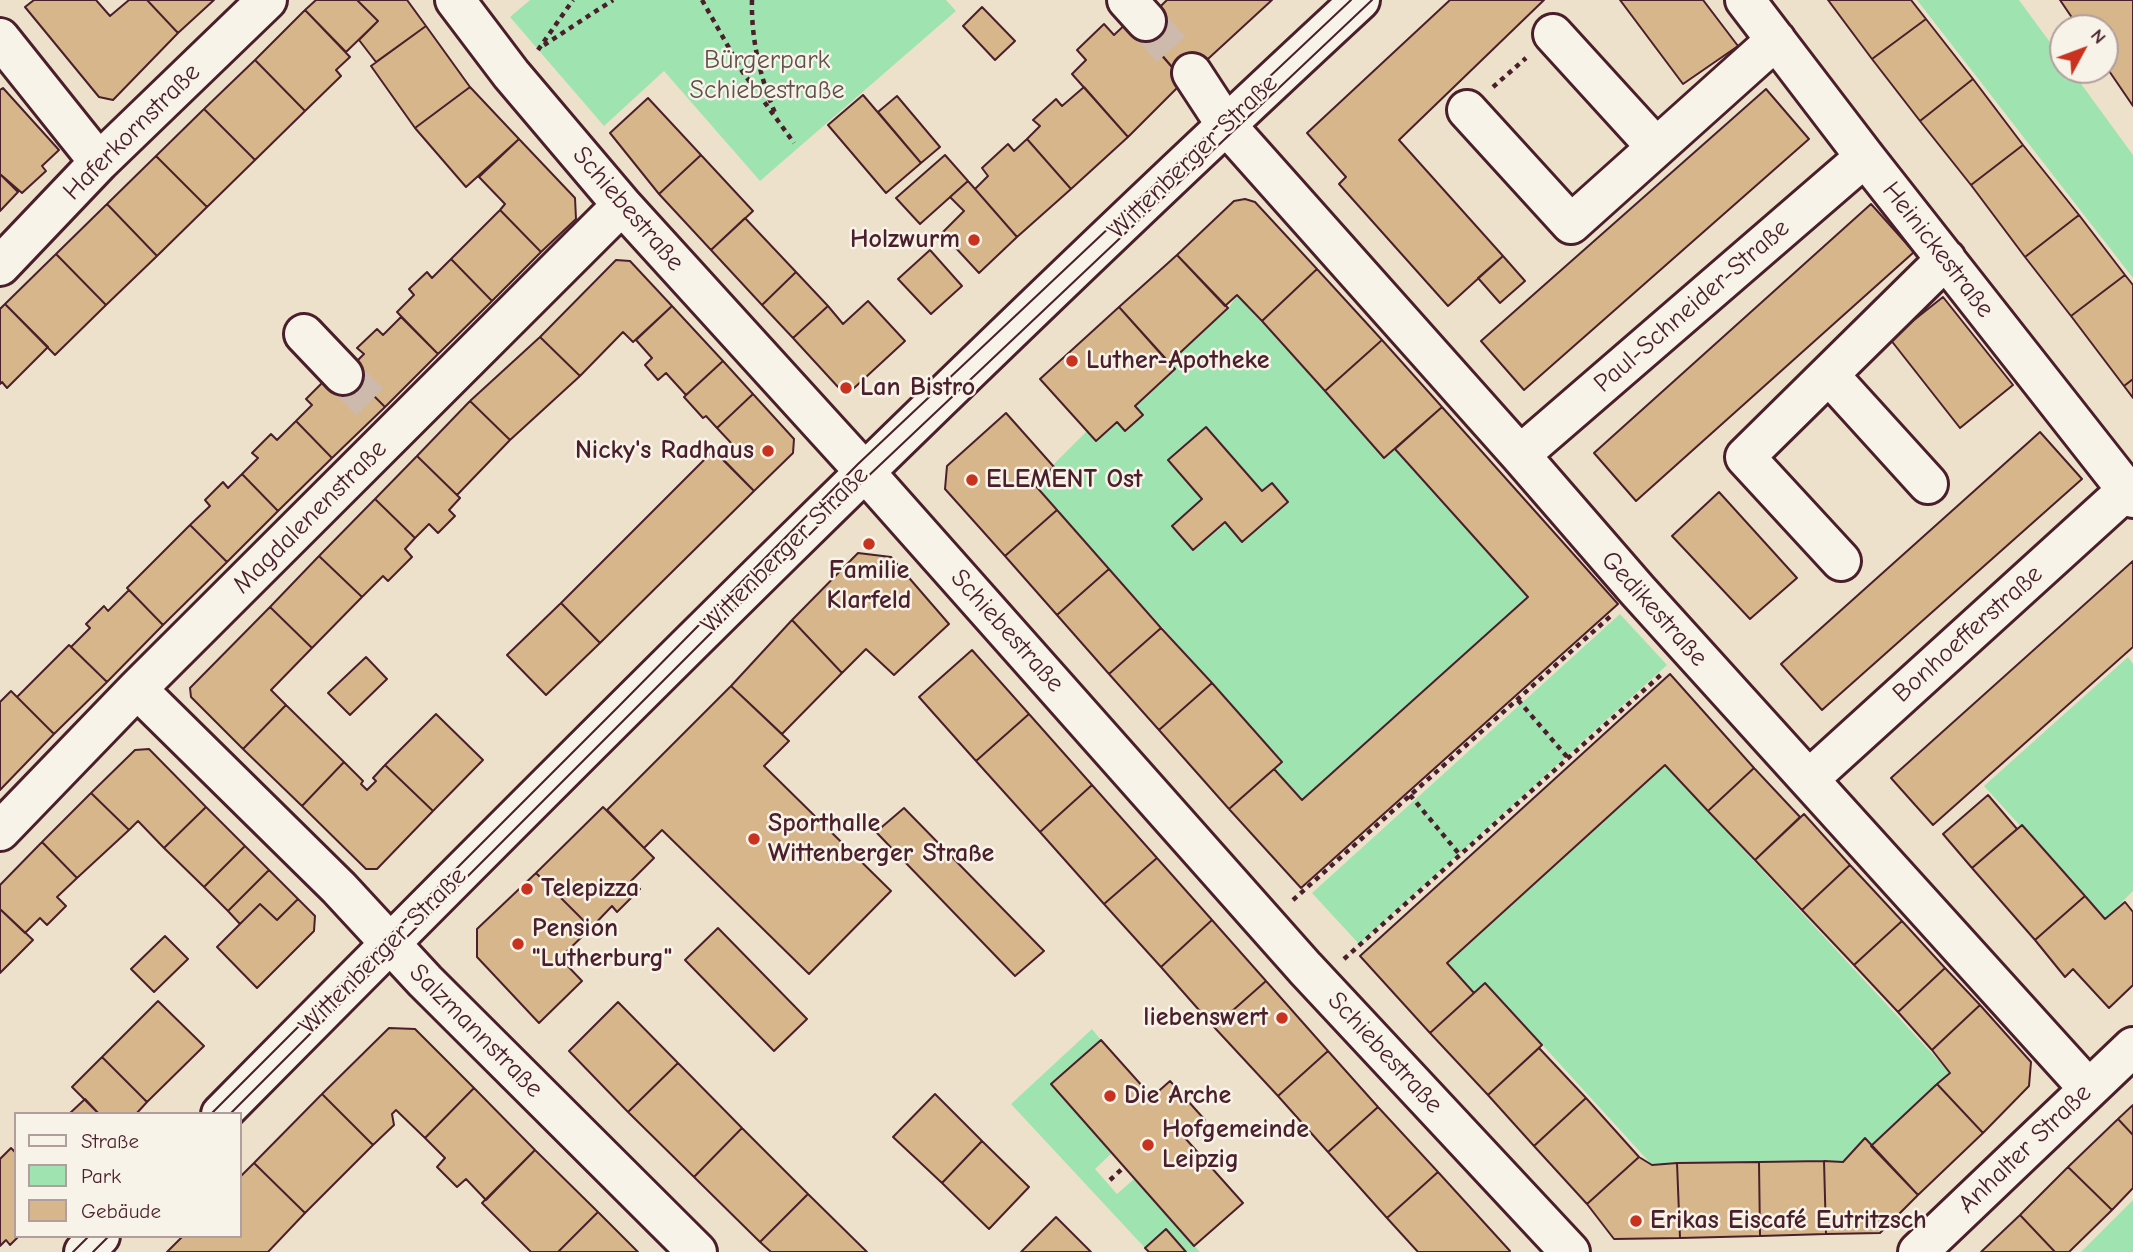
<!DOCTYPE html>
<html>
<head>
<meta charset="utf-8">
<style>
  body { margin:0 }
  #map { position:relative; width:2133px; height:1252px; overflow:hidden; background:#eee1cc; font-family:"Comic Neue",sans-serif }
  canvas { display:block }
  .legend { position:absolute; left:14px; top:1112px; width:228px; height:126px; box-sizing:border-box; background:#f7f3e8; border:2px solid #b29e9c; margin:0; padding:9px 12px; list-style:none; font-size:21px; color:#4a1f2b }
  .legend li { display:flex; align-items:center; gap:14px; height:35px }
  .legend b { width:35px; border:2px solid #b29e9c }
  .north { position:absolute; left:2049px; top:14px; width:70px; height:70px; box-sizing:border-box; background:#f7f3e8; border:2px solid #b29e9c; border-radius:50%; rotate:49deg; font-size:19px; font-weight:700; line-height:28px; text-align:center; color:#4a1f2b }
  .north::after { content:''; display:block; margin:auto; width:24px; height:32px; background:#c8321e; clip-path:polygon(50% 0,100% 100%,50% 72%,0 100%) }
</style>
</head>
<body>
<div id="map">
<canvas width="2133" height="1252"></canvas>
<ul class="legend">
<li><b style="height:9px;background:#f7f3e8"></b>Straße</li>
<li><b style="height:19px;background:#9fe4b0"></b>Park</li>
<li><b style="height:19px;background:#d8b68b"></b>Gebäude</li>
</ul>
<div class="north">N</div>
</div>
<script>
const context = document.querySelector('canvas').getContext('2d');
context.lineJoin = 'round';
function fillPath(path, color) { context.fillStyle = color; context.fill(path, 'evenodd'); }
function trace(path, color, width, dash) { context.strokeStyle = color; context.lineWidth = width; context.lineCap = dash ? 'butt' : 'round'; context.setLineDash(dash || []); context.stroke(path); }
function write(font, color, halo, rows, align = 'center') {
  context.font = font + ' "Comic Neue",sans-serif'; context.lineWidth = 5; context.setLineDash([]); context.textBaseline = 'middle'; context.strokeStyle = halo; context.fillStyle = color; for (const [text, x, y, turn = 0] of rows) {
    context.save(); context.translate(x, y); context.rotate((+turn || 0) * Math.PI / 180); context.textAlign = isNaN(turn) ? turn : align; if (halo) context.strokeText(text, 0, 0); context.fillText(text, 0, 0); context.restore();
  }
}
fillPath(new Path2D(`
  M530 0H946L956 11 760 181 664 71 604 126 510 17Z
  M1917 0H2019L2063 60V70H2071L2133 155V278Z
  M1237 295 1384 457 1395 449 1528 597 1302 800 1274 769 1282 761 1034 484 1087 431 1097 441 1175 370 1169 363 1228 309Z
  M1620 614 1667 665 1359 944 1312 893Z
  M2128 657 2133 664V891L2105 919 1984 786Z
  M1665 765 1950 1073 1871 1146 1865 1139 1843 1162 1652 1165 1486 983 1474 993 1447 963Z
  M1092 1029 1101 1040 1051 1084 1112 1153 1095 1169 1117 1194 1134 1179 1200 1252H1186L1166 1230 1145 1248 1011 1104Z
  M2133 1200V1252H2081Z`), '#9fe4b0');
const building = new Path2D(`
  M34 0H96L110 16 129 0H147L178 33 113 100 99 97 25 7Z
  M147 0H214L178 33Z
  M316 0H357L378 21 346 52 305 10Z
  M357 0H407L426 26 376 62 359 40 378 21Z
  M1167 0H1272L1184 81 1138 28Z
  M1450 0H1544L1399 140 1503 256 1448 306 1339 184 1346 177 1307 133Z
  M1620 0H1703L1738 46 1683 84Z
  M1828 0H1911L1926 19 1872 59Z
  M2060 0H2133V106L2105 65V28H2079Z
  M982 7 1015 41 995 60 963 26Z
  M305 10 350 57 336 70 341 76 305 111 255 60Z
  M1131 19 1184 81 1128 137 1072 74 1086 60 1077 50 1104 24 1114 35Z
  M1926 19 1973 79 1920 121 1872 59Z
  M426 26 470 87 415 128 371 66Z
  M255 60 305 111 255 160 204 109Z
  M1973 79 2023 145 1971 185 1920 121Z
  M470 87 519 139 466 187 415 128Z
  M1084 87 1128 137 1071 189 1027 139 1040 126 1033 120 1056 99 1062 106Z
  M3 88 59 150 42 166 46 171 22 193 0 174V90Z
  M1766 89 1809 139 1524 390 1481 341Z
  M863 95 921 163 886 193 828 125Z
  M897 96 940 147 921 163 878 112Z
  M648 98 701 155 659 194 610 133Z
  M204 109 255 160 207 207 156 156Z
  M519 139 575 198 576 219 541 252 500 210 505 204 479 177Z
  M1027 139 1071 189 1017 237 975 189 988 176 982 168 1008 144 1014 151Z
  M2023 145 2079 215 2025 257 1971 185Z
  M701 155 753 211 711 250 659 194Z
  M945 155 968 181 920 224 896 198Z
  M156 156 207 207 157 256 107 204Z
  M0 174 18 192 0 211Z
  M968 181 1017 237 979 273 942 233 964 211 950 197Z
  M1245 199 1255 202 1317 269 1262 321 1237 295 1225 306 1177 255 1234 201Z
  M107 204 157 256 106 305 56 254Z
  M1871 204 1914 252 1636 501 1594 453Z
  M500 210 541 252 492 301 451 259Z
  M2079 215 2125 275 2071 316 2025 257Z
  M745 218 796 272 762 305 711 250Z
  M930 250 962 286 931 314 898 279Z
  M56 254 106 305 55 355 5 304Z
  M1177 255 1228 308 1169 363 1119 307Z
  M1503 256 1525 281 1500 303 1478 278Z
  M451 259 492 301 438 354 397 312 414 295 409 289 427 272 432 278Z
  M616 260 630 261 672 306 633 342 623 332 580 376 540 337Z
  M1317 269 1382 340 1325 391 1262 321Z
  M796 272 828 306 793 338 762 305Z
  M2125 275 2133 285V379L2124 386 2071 316Z
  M1943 297 2013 385 1960 428 1890 339Z
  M868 301 905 341 853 389 838 387 793 338 828 306 843 324Z
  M5 304 48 347 7 388 2 382 0 384V309Z
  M672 306 723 361 686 395 666 373 658 380 645 365 652 358 636 340Z
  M1119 307 1175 369 1135 406 1143 415 1125 431 1117 422 1096 441 1040 379Z
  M401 317 438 354 385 407 348 370 364 354 357 348 377 329 383 335Z
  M540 337 580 376 510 440 470 401Z
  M1382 340 1442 407 1384 458 1325 391Z
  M723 361 753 394 717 428 706 416 703 418 684 397Z
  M348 370 385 407 332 458 296 421 312 405 306 399 323 382 329 388Z
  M2133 379V398L2124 386Z
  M753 394 794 439 793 453 754 491 721 458 733 445 717 428Z
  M470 401 510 440 457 495 417 456Z
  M1442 407 1618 604 1301 888 1229 809 1274 769 1302 800 1528 597 1395 449Z
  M1006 413 1054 467 1034 484 1057 510 1005 556 945 489 947 466Z
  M296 421 332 458 278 511 242 474 258 458 252 453 271 434 277 440Z
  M1206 427 1262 491 1272 483 1288 502 1242 542 1225 522 1193 550 1172 526 1202 499 1168 460Z
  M2040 432 2082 479 1822 710 1781 664Z
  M714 450 754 491 600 643 561 603Z
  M417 456 460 498 449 510 455 516 438 533 429 524 415 538 375 499Z
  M242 474 278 511 227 562 190 525 210 506 205 500 223 482 228 488Z
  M1719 492 1797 578 1750 619 1672 536Z
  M375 499 415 538 405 549 412 557 388 581 383 576 362 597 319 556Z
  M1057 510 1109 569 1057 615 1005 556Z
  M190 525 227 562 163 625 127 588Z
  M858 553 891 557 949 624 894 675 866 649 842 673 792 620Z
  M319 556 362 597 312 648 270 607Z
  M2133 561V647L1933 825 1891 778Z
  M1109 569 1161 628 1109 674 1057 615Z
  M129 590 163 625 107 682 71 647 90 628 86 624 104 606 108 611Z
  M561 603 600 643 546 695 507 655Z
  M270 607 312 648 271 690 286 705 243 749 191 697 190 688Z
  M792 620 842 673 782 734 731 686Z
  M1161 628 1212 683 1159 730 1109 674Z
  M69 645 107 682 54 734 17 697Z
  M972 650 1029 714 976 761 919 697Z
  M366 657 387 679 350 715 328 693Z
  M1670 674 1754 768 1708 811 1665 765 1447 963 1474 993 1430 1033 1360 956Z
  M1212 683 1282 762 1229 809 1159 730Z
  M731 686 789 741 764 766 891 891 809 974 662 830 644 848 607 810Z
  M11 691 54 734 0 790V702Z
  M286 705 344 762 302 806 243 749Z
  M436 714 483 760 433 811 385 765Z
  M1029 714 1092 785 1040 832 976 761Z
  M149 749 206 807 164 848 138 821 129 830 91 793 135 750Z
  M344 762 363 781 361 784 367 790 376 781 373 778 385 765 433 811 377 869H366L302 806Z
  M1754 768 1800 817 1755 860 1708 811Z
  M1092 785 1157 858 1104 904 1040 832Z
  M91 793 129 830 77 878 42 842Z
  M1988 795 2017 829 1972 868 1943 834Z
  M206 807 245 846 204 887 164 848Z
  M603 807 654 858 631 881 640 889 617 912 612 906 591 928 536 873Z
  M904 808 1044 951 1015 976 876 832Z
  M1804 814 1850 865 1802 910 1755 860Z
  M2022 825 2085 896 2035 940 1972 868Z
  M42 842 77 878 57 897 66 906 47 925 40 918 25 933 0 909V885Z
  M245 846 269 870 228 911 204 887Z
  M1157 858 1212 920 1161 967 1104 904Z
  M1850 865 1902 921 1854 965 1802 910Z
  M269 870 298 899 277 920 260 904 240 924 228 911Z
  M536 873 591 928 560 958 582 981 539 1023 477 957V929Z
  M2085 896 2105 919 2125 902 2133 912V985L2109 1008 2073 969 2065 977 2035 940Z
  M298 899 315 916 314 931 257 988 217 947 260 904 277 920Z
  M0 909 33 940 0 973Z
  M1212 920 1266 981 1214 1027 1161 967Z
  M1902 921 1945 968 1898 1012 1854 965Z
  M718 928 807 1019 774 1051 685 960Z
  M165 936 188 959 154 992 131 969Z
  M1945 968 1980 1005 1932 1050 1898 1012Z
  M1266 981 1328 1051 1278 1096 1214 1027Z
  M1485 983 1542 1045 1488 1095 1430 1033Z
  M158 1001 204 1046 147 1102 102 1057Z
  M618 1002 678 1063 628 1112 569 1051Z
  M1980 1005 2031 1062 2029 1086 1983 1133 1937 1084 1950 1073 1932 1050Z
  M389 1028 415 1029 474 1088 425 1138 396 1110 392 1114 394 1125 373 1145 322 1094Z
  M1101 1040 1152 1097 1170 1081 1205 1120 1185 1138 1243 1203 1194 1246 1051 1084Z
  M1539 1048 1586 1098 1534 1146 1488 1095Z
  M1328 1051 1378 1107 1328 1152 1278 1096Z
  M102 1057 147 1102 136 1114H99L72 1087Z
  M678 1063 742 1128 694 1177 628 1112Z
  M1937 1084 1983 1133 1918 1195 1871 1146Z
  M474 1088 535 1150 486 1200 466 1179 457 1187 437 1167 445 1158 425 1138Z
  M322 1094 373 1145 305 1213 254 1163Z
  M935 1094 982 1141 942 1183 893 1137Z
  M1586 1098 1639 1157 1587 1204 1534 1146Z
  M85 1099 99 1114H69Z
  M2133 1105V1135L2118 1119Z
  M1378 1107 1438 1172 1387 1218 1328 1152Z
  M2118 1119 2133 1135V1188L2112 1210 2068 1167Z
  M742 1128 808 1194 760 1242 694 1177Z
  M1865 1138 1918 1195 1880 1233 1826 1234 1824 1161 1843 1162Z
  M982 1141 1029 1187 989 1229 942 1183Z
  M11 1148 16 1153V1236H19L10 1245 6 1240 0 1246V1159Z
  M535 1150 598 1212 558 1252H531L482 1203Z
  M1639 1157 1652 1165 1677 1163 1680 1238 1614 1239 1587 1204Z
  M1824 1161 1826 1234 1760 1236 1759 1162Z
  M1759 1162 1760 1236 1680 1238 1677 1163Z
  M254 1163 305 1213 268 1252H167L183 1236H240V1177Z
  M2068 1167 2112 1210 2069 1252H2055L2020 1215Z
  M1438 1172 1510 1251 1509 1252H1418L1387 1218Z
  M808 1194 867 1252H771L760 1242Z
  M598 1212 638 1252H558Z
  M2020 1215 2055 1252H1981Z
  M1056 1217 1091 1252H1021Z
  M1166 1229 1186 1252H1149L1145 1248Z`);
fillPath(building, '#d8b68b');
trace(building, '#4a1f2b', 2);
trace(new Path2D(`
  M1146 21 1192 73
  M343 375 380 412`), '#cdbaac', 38, [38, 19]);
const minor = new Path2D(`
  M455 0 511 74 622 205 864 471 1305 968 1570 1252
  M1127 0 1146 21
  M1745 0 1865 157 2133 498
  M1553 34 1656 147
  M0 38 99 162
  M1192 73 1226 125 1520 455 1638 591 2088 1088
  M1467 110 1571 224 1776 40
  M0 266 99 162 267 0
  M304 334 343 375
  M1829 375 1928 484
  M1520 455 1865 157
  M1841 561 1745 457 1946 259
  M137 689 339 888 425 981 697 1252
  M1809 779 2127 490
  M0 831 137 689 622 205
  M1918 1252 2133 1047`);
const major = new Path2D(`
  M221 1114C595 736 970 361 1360 0
  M84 1252 100 1236`);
trace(minor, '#4a1f2b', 44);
trace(major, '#4a1f2b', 44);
trace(new Path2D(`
  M702 0 742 71 794 143
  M752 0C751 39 760 77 775 113
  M544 45 613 0
  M538 50 573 0
  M1493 87 1526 58
  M1518 700 1568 758
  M1410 795 1460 855
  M1293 900 1613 614
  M1344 959 1663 673
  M1110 1180 1124 1167`), '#4a1f2b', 4.5, [5, 5]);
trace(minor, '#f7f3e8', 38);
trace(major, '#f7f3e8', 38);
trace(new Path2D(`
  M211 1114 620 705 858 464 1351 0
  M230 1114 863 481 1372 0
  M73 1252 89 1236
  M93 1252 109 1236`), '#4a1f2b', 2);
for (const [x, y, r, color] of [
  [974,240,7,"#c8321e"],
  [1072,361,7,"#c8321e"],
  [846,388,7,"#c8321e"],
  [768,451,7,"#c8321e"],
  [972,480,7,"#c8321e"],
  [869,544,7,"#c8321e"],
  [754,839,7,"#c8321e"],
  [527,889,7,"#c8321e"],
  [518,944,7,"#c8321e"],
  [1282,1018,7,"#c8321e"],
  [1110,1096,7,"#c8321e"],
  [1148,1145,7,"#c8321e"],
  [1636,1221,7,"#c8321e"]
]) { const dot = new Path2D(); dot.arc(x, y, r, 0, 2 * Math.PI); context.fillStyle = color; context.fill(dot); trace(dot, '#f7f3e8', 2.5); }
write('26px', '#5f504c', '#f7f3e8', [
  ["Bürgerpark",767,61],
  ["Schiebestraße",767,91]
]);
write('26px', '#4a1f2b', '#f7f3e8', [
  ["Haferkornstraße",132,132,-45],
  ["Wittenberger Straße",1193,157,-44],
  ["Schiebestraße",628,209,49],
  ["Heinickestraße",1938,250,52],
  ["Paul-Schneider-Straße",1692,306,-41],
  ["Magdalenenstraße",310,517,-45],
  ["Wittenberger Straße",785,550,-45],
  ["Gedikestraße",1654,609,48],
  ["Schiebestraße",1007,631,48],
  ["Bonhoefferstraße",1968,634,-42],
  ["Wittenberger Straße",383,951,-45],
  ["Salzmannstraße",476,1031,45],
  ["Schiebestraße",1385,1053,47],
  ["Anhalter Straße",2025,1149,-44]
]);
write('bold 26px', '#4a1f2b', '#f7f3e8', [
  ["Holzwurm",960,240,"right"],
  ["Luther-Apotheke",1086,361],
  ["Lan Bistro",860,388],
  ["Nicky's Radhaus",754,451,"right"],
  ["ELEMENT Ost",986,480],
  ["Familie",869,571,"center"],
  ["Klarfeld",869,601,"center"],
  ["Sporthalle",768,824],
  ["Wittenberger Straße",768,854],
  ["Telepizza",541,889],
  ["Pension",532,929],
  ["\"Lutherburg\"",532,959],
  ["liebenswert",1268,1018,"right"],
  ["Die Arche",1124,1096],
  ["Hofgemeinde",1162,1130],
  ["Leipzig",1162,1160],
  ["Erikas Eiscafé Eutritzsch",1650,1221]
], 'left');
</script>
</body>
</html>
